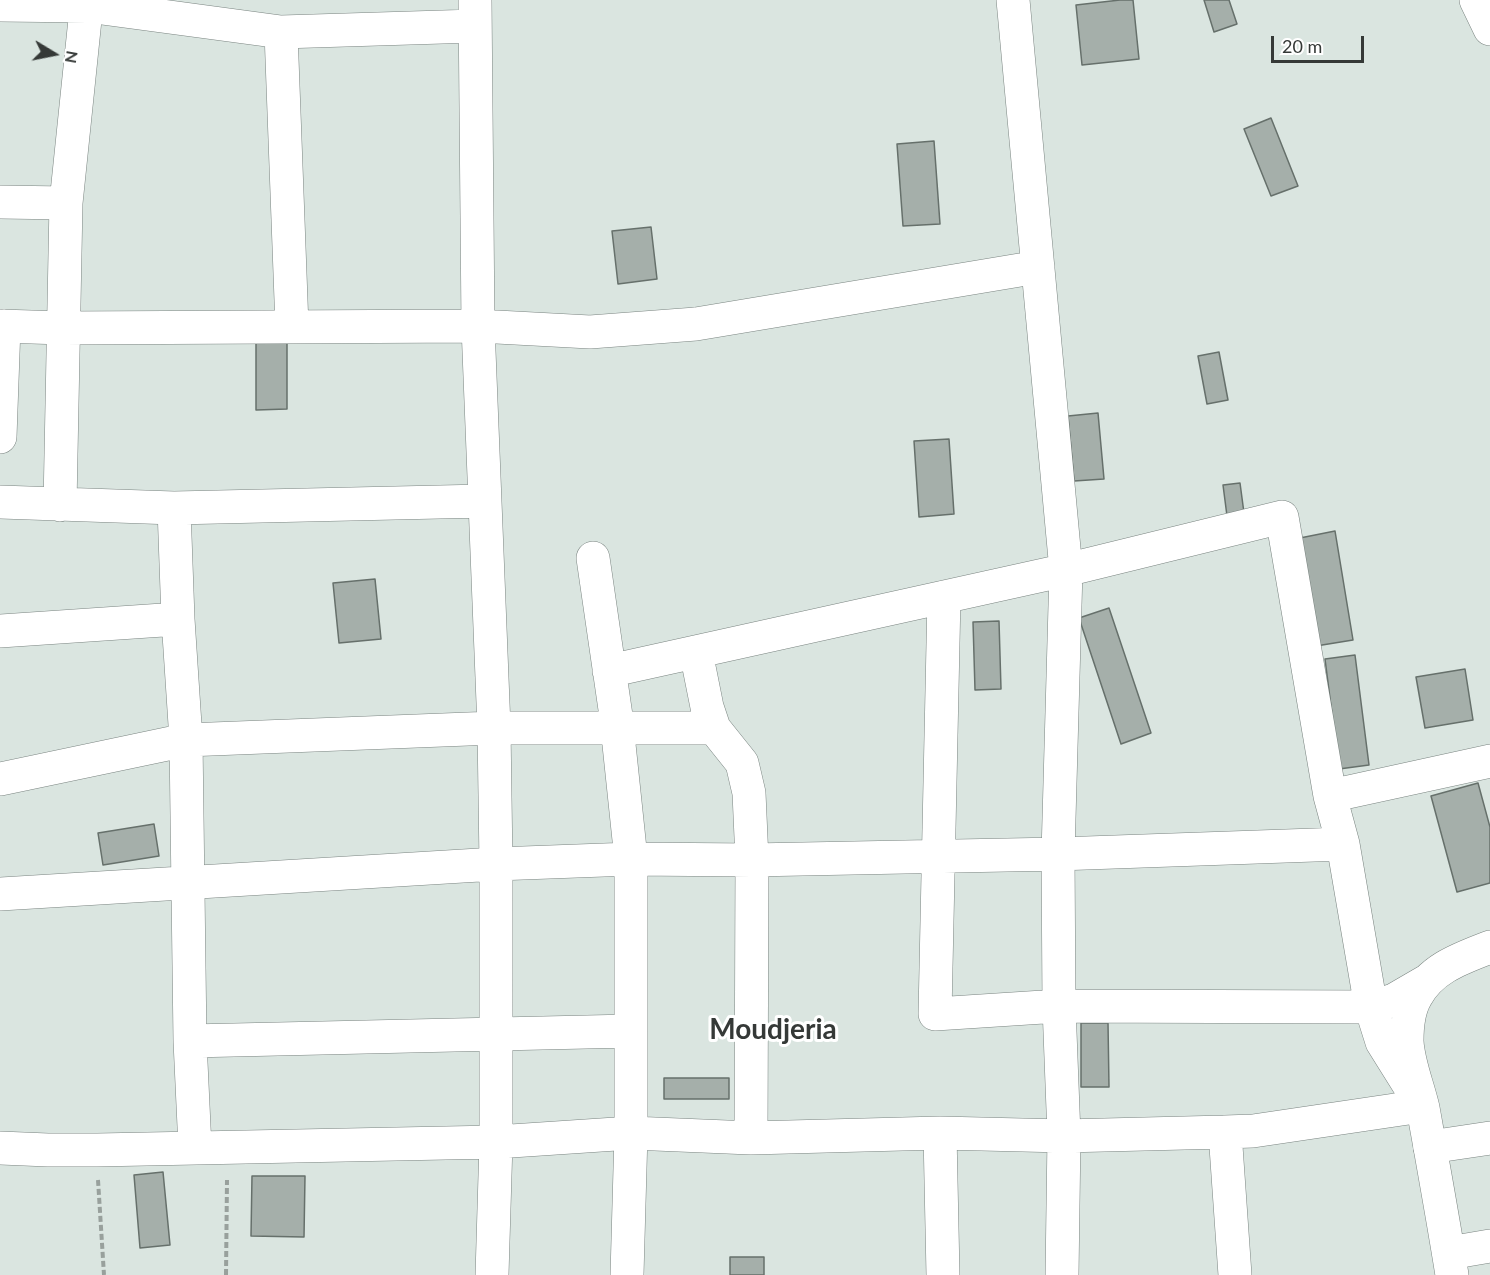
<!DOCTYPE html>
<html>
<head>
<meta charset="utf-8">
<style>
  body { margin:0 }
  #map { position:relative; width:1490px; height:1275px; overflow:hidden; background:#dae5e0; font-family:Lato,sans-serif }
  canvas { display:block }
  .north { position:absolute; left:24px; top:24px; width:60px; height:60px; -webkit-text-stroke:4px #fff; paint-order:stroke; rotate:100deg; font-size:16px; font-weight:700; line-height:24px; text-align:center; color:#353937 }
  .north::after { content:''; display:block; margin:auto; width:21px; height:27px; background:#353937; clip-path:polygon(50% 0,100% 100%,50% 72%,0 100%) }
  .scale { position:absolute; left:1271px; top:36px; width:93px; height:27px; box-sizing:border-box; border:3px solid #353937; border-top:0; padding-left:8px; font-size:18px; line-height:21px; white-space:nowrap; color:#353937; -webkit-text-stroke:4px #fff; paint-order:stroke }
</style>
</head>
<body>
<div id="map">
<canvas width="1490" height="1275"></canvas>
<div class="north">N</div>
<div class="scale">20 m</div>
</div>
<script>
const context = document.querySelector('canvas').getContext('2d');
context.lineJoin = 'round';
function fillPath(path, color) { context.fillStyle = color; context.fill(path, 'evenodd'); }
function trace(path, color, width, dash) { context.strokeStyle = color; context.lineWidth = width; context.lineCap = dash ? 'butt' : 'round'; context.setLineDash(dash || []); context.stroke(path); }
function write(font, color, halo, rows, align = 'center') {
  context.font = font + ' Lato,sans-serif'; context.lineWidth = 6; context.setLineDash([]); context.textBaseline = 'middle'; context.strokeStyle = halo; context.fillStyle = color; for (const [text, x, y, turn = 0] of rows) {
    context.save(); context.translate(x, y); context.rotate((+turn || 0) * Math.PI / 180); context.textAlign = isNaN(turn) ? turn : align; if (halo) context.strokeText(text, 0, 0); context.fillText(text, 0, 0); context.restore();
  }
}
const building = new Path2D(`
  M1120 0H1133L1139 59 1082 65 1076 5Z
  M1204 0H1229L1237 24 1214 32Z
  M1271 118 1298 186 1271 196 1244 129Z
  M934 141 940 224 903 226 897 144Z
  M651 227 657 279 618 284 612 231Z
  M256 343H287V409L256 410Z
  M1219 352 1228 400 1207 404 1198 356Z
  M1098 413 1104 479 1074 481 1068 416Z
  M949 439 954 514 919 517 914 441Z
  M1240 483 1244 513 1227 516 1223 485Z
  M1335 531 1353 640 1316 646 1300 538Z
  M375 579 381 639 339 643 333 583Z
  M1109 608 1151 733 1121 744 1079 618Z
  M999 621 1001 689 975 690 973 622Z
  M1355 655 1369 765 1339 769 1325 659Z
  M1465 669 1473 720 1425 728 1416 677Z
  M1478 783 1490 827V883L1457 892 1431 796Z
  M154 824 159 856 103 865 98 833Z
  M1081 1023H1108L1109 1087H1081Z
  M664 1078H729V1099H664Z
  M163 1172 170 1245 140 1248 134 1175Z
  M252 1176H305L304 1237 251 1236Z
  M730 1257H764V1275H730Z`);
fillPath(building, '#a5afaa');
trace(building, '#66706b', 1.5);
const street = new Path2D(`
  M475 0 478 326 494 728 496 864V1142L492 1275
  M1013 0 1066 570 1058 854 1059 1006 1064 1136 1062 1275
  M1476 0 1490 29
  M0 5 87 6 281 32 475 26
  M281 32 292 327
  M0 202 66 203
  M0 326 63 328 478 326 590 332 696 324 1038 267
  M0 437 4 326
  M0 502 174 508 484 501
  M60 505 66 203 87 0
  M174 508 178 619 186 740 190 1041 195 1148
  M593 558 616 716 631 859V1133L627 1275
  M944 597 935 1014 1059 1006 1371 1007 1394 1000 1425 982
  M0 631 178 619
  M696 652 707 707 714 728 742 763 749 793 752 860 751 1138
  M0 779 186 740 494 728H714
  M1330 796 1490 761
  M0 894 496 864 631 859 752 860 1058 854 1343 844
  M190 1041 631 1031
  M1225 1132 1235 1275
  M940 1133 943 1275
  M1430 1147 1490 1138
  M0 1148 48 1150H97L496 1142 631 1133 751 1138 940 1133 1064 1136 1225 1132 1253 1131 1422 1106 1382 1042 1371 1007 1343 844 1330 796 1282 517 1066 570 609 671
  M1449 1253 1490 1246`);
const primary = new Path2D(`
  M1452 1275C1443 1219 1433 1164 1423 1108 1418 1086 1408 1063 1407 1041 1407 1027 1409 1009 1416 997 1431 968 1462 958 1490 947`);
trace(street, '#7a8480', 34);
trace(primary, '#7a8480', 34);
trace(new Path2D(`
  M98 1180 104 1275
  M226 1275 227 1180`), '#98a09c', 4, [6, 3]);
trace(street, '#fff', 33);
trace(primary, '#fff', 33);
write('bold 28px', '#353937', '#fff', [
  ["Moudjeria",773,1030]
]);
</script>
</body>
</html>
